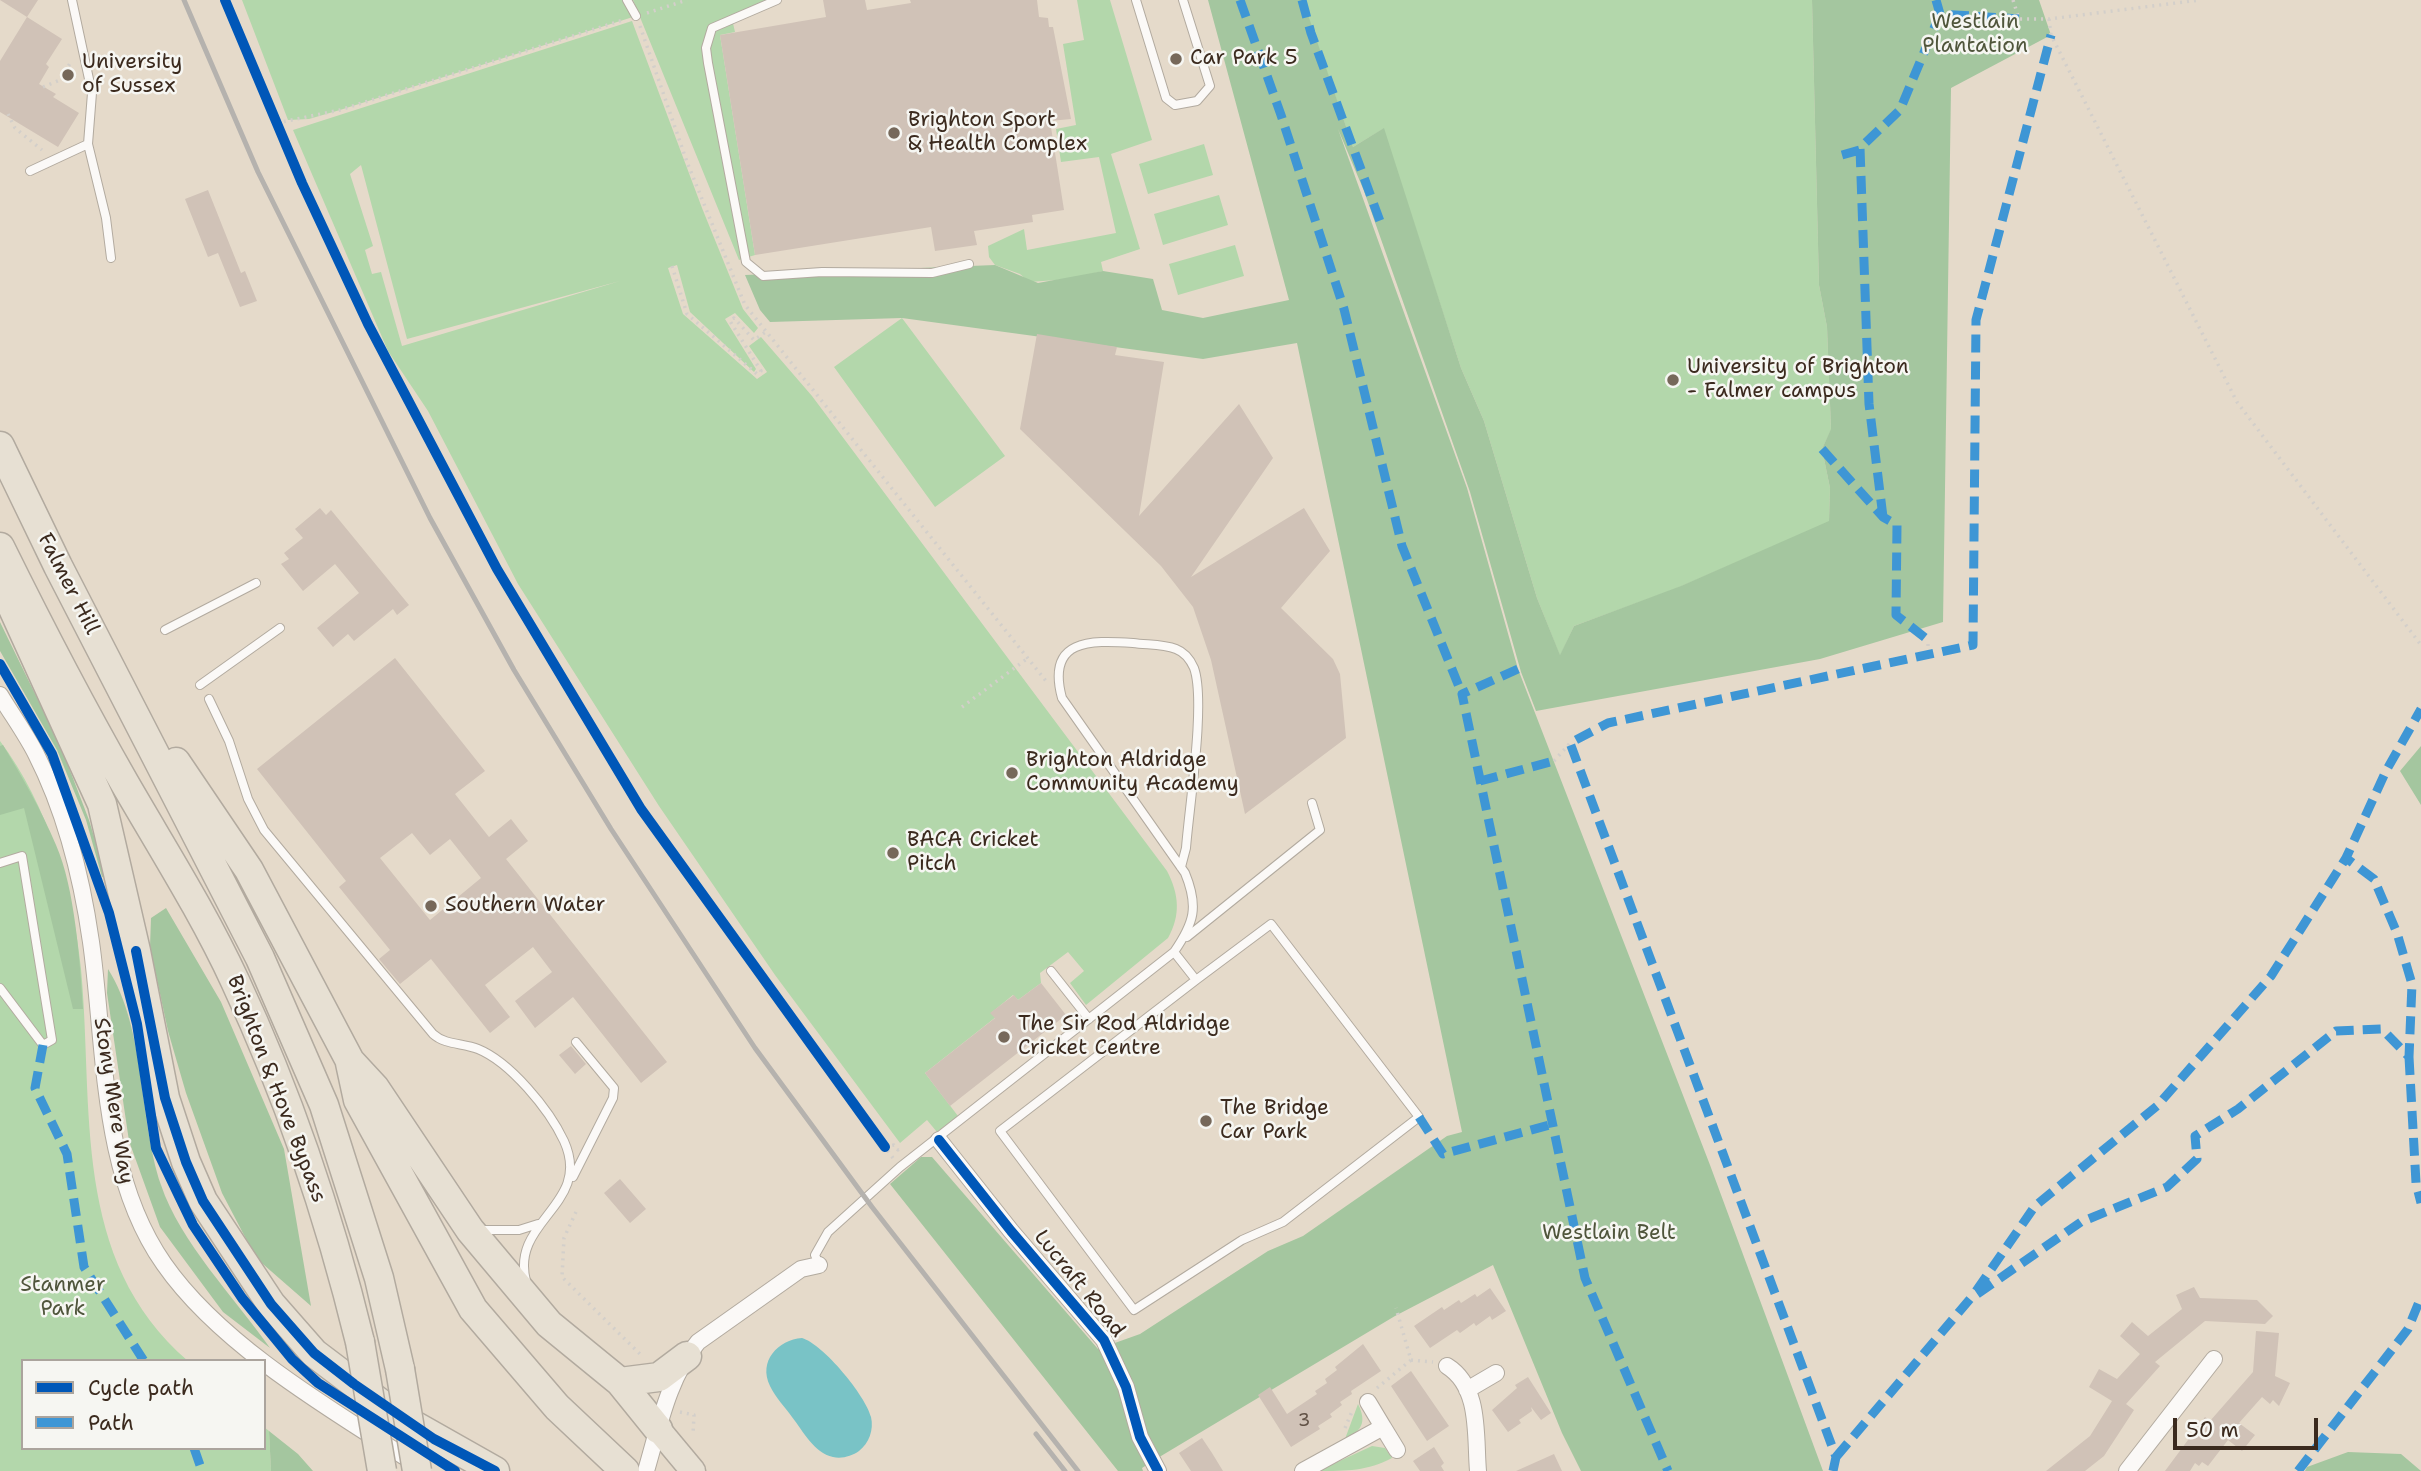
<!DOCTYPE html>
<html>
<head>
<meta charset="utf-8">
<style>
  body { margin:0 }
  #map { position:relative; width:2421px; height:1471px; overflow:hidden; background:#e5daca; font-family:"Shantell Sans",sans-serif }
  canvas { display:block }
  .legend { position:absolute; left:21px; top:1359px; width:245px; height:91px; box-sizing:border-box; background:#f6f6f2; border:2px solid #aba49d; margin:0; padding:9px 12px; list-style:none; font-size:21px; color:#3b2a1e }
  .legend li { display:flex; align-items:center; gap:14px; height:35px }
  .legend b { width:35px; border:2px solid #aba49d }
  .scale { position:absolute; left:2173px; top:1418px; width:145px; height:32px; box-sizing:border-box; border:4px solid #3b2a1e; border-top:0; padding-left:9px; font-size:21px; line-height:24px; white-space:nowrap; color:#3b2a1e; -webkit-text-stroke:5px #f6f6f2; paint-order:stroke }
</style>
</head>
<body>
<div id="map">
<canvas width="2421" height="1471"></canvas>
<ul class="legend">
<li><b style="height:9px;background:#0057b8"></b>Cycle path</li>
<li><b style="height:9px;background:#3e96d5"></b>Path</li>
</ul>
<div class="scale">50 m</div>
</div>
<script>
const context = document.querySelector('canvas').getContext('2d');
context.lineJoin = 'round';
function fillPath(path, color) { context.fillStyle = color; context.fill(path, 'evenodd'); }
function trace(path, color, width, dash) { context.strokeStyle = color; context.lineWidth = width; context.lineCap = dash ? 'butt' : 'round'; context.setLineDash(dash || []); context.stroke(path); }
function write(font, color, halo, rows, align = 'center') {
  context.font = font + ' "Shantell Sans",sans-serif'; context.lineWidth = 5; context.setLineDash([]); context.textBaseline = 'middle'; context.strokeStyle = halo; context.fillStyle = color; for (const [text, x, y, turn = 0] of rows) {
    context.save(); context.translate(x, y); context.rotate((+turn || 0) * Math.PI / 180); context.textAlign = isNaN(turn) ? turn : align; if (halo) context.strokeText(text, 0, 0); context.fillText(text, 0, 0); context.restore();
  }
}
fillPath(new Path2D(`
  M242 0H627L636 16 340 110 309 119 288 120Z
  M633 0H777L732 19 735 32 720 35 755 255 739 260Z
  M1077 0H1110L1152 140 1111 154 1140 249 1101 262 1103 271 1071 279 1029 282 1020 274 995 265 989 257 988 246 1024 229 1027 250 1116 233 1099 157 1061 162 1056 129 1076 125 1063 44 1084 40Z
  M1302 0H1812L1819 285 1827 327 1831 430 1822 449 1830 488 1829 522 1675 589 1574 626 1560 656 1537 598 1484 421 1461 368 1383 129 1353 147Z
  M632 21 702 208 743 309 758 328 754 333 735 313 725 319 756 369 754 372 690 312 677 265 668 268 683 314 757 379 767 372 749 346 761 337 812 396 1167 871C1179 894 1181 915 1168 938L1086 1005 1070 983 1084 971 1068 952 1040 973 1041 983 1018 1000 1013 995 991 1013H1001L925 1073 958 1116 937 1132 927 1120 900 1143 775 975 659 806 518 584 428 411 388 351 293 130ZM361 165 407 339 620 281 402 346 381 272 372 274 365 250 373 246 350 174Z
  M1204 144 1213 175 1148 194 1139 164Z
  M1219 195 1228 225 1163 245 1154 214Z
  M1235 245 1244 276 1178 295 1169 264Z
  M902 318 1005 456 935 507 834 367Z
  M0 741C48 805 73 889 81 969 94 1108 70 1259 188 1361H23V1448H264V1427L269 1431 271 1471H0Z
  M1358 1404C1367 1422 1362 1431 1345 1439Z
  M1372 1446 1385 1448 1392 1458C1368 1471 1346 1471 1318 1471Z`), '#b3d7ab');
fillPath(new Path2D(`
  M1208 0H1303L1353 147 1384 128 1461 368 1484 421 1537 598 1560 655 1574 626 1681 586 1829 521 1830 488 1822 449 1831 429 1827 327 1819 285 1812 0H2039L2051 35 1951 88 1943 622 1820 659 1536 711 1521 672 1470 492 1364 191 1338 129 1467 488 1518 669 1710 1165 1823 1471H1581L1562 1433 1493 1265 1395 1316 1161 1456 1142 1468 1143 1471H1118L890 1184 921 1157H932L1098 1349 1140 1334 1268 1251 1303 1236 1447 1136 1462 1132 1297 343 1203 359 902 318 770 322 760 310 745 275 995 265 1038 283 1103 271 1153 279 1162 310 1203 318 1289 300Z
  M0 622 61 747 89 820 106 876 102 877 86 820 57 750 0 651Z
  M3 745C22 777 41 809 56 845 75 888 80 962 83 1009H73L24 808 0 815V746Z
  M2421 746V805L2400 771Z
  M166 908 221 1002 284 1149 311 1306 256 1258 222 1193 186 1093 168 1031 150 947 151 918Z
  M108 969C146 1029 138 1116 161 1185 180 1242 235 1298 270 1348L223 1312 160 1227 129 1141 107 993Z
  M269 1431 298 1454 313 1471H271Z
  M2348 1452 2401 1454 2421 1471H2305L2307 1467Z`), '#a4c69f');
fillPath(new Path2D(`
  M802 1338C823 1344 866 1396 871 1417 874 1430 869 1443 859 1451 852 1456 842 1459 833 1457 814 1453 803 1431 792 1417 785 1407 775 1397 770 1386 758 1361 778 1340 802 1338Z`), '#79c3c6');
fillPath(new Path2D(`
  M0 0H38L27 17Z
  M823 0H865L867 10 911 3 910 0H1037L1039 17 1048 18 1049 27H1053L1071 119 1050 121 1064 210 1032 215 1033 222 974 231 977 245 935 251 931 227 755 255 720 35 826 17Z
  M27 17 62 39 46 64 49 67 39 84 56 94 53 97 79 113 58 147 0 112V61Z
  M208 190 241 273 245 271 257 301 240 307 218 253 208 257 185 199Z
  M1037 334 1117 347 1115 355 1164 362 1139 516 1239 404 1273 458 1191 577 1304 508 1330 551 1281 608 1333 659 1340 674 1346 738 1245 814 1211 660 1193 607 1161 566 1020 429Z
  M320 508 326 515 331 510 409 605 397 615 393 609 354 641 348 634 333 647 317 628 359 593 335 564 303 591 281 564 289 559 284 553 303 538 295 529Z
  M395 658 485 771 455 794 489 837 511 819 528 841 506 859 667 1062 641 1083 573 997 535 1028 515 1001 552 972 533 947 485 985 510 1017 490 1033 431 959 400 984 379 959 390 950 339 887 346 881 257 769ZM412 833 430 855 450 839 481 878 430 920 380 858Z
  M1041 983 1066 1015 950 1106 925 1073 995 1018 990 1013 1014 995 1018 1000Z
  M571 1046 586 1064 575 1074 559 1055Z
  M620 1179 646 1209 630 1223 604 1193Z
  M2194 1287 2200 1298 2257 1300 2273 1316 2265 1324 2205 1321 2155 1362 2160 1366 2126 1404 2134 1410 2104 1456 2085 1471H2046L2090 1436 2112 1401 2089 1387 2099 1369 2117 1379 2140 1354 2120 1336 2132 1322 2148 1336 2182 1309 2176 1295Z
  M1490 1288 1506 1311 1492 1320 1490 1316 1476 1326 1474 1323 1460 1333 1457 1330 1430 1348 1414 1326 1442 1307 1444 1310 1459 1300 1461 1303 1475 1294 1477 1297Z
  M2256 1331 2279 1333 2275 1376 2290 1383 2279 1406 2273 1400 2270 1404 2262 1397 2239 1423 2255 1435 2242 1451 2228 1440 2208 1466 2202 1462 2199 1466 2195 1463 2190 1471H2165L2205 1417 2210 1421 2253 1372Z
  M1363 1344 1381 1371 1351 1391 1352 1394 1340 1402 1342 1405 1330 1414 1332 1417 1318 1426 1320 1429 1291 1447 1258 1395 1270 1387 1287 1414 1317 1394 1315 1391 1327 1383 1325 1379 1337 1370 1335 1367Z
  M1411 1371 1449 1426 1427 1441 1391 1386Z
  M1528 1377 1551 1413 1541 1420 1531 1407 1532 1411 1519 1420 1521 1423 1508 1432 1492 1410 1517 1388 1515 1385Z
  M1202 1438 1212 1453 1223 1471H1191L1179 1453Z
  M1434 1447 1444 1463 1441 1466 1444 1471H1420L1413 1461Z
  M1554 1454 1562 1471H1516Z`), '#d0c2b7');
const lane = new Path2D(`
  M72 0 92 93 88 144 106 218 111 258
  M627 0 636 16
  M777 0 712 28 706 48 708 63 746 262 763 276 822 272 932 273 969 264
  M1136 0 1166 98 1175 105 1197 101 1210 86 1183 0
  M30 171 88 144
  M165 630 256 583
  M200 685 280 628
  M209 699 229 741 248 799 264 830 433 1034C445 1045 463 1043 478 1049 510 1062 549 1109 564 1141 593 1205 510 1220 526 1281
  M0 863 22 856 52 1040 43 1045 0 988
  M1187 937 1320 830 1312 803
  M1174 952 1196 980 1271 924 1419 1117 1283 1222 1242 1240 1134 1310 1000 1131 1196 980
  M1051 971 1089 1019
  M573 1177 613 1098 614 1088 576 1042
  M479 1230H519L538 1224
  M819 1265 815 1255 828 1232 900 1167 1174 952C1194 923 1199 907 1185 873L1062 698C1046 639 1090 640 1133 643 1147 645 1163 644 1176 649 1184 652 1190 659 1194 668 1206 701 1189 808 1186 848L1181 867`);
const street = new Path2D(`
  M0 695C12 715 26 734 36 754 65 811 82 879 91 942 106 1048 100 1173 164 1264 221 1346 333 1411 416 1464
  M939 1140 1011 1231 1104 1340 1126 1387 1140 1437 1158 1471
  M1447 1366C1481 1387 1475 1437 1478 1471
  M1467 1390 1496 1373
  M1383 1427 1397 1450
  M646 1471C659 1427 668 1378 698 1342L801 1269 819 1265
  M1303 1471 1383 1427 1368 1402
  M2127 1471 2214 1359`);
const primary = new Path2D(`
  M658 1429 693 1471`);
const highway = new Path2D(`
  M0 446 58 566 260 958 324 1105 379 1278 400 1369
  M0 547C39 626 80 705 124 782 162 848 203 912 235 981 289 1096 330 1219 360 1342
  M0 580 102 804 136 951 165 1098 186 1162 203 1201 271 1304 314 1353 396 1415 495 1471
  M176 762 249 870 350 1061 375 1088 470 1230 549 1324 620 1382 658 1429
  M350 1063 358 1100 473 1309 557 1407 625 1471
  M620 1382 659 1377 687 1356`);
trace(lane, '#b2aa9f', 10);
trace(street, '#b2aa9f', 18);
trace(primary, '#b2aa9f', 27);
trace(highway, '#b2aa9f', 31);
trace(new Path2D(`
  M2013 0 2019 19H2049L2200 0
  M647 13 687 0
  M2049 19 2051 35 2237 402 2421 645
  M640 26 687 162 745 305 1046 681
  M43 87 60 80 72 60
  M8 114 15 128 42 150
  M277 123 340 110 623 20
  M672 266 687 314 757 374 761 371 730 321 734 318 754 340 767 331
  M1928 653V640
  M962 707 1028 658
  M1554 761 1570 743
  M893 1158 885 1147 894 1145 898 1150 901 1147
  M576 1212 564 1238 562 1277 642 1356
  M1411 1360 1433 1362
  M1377 1388 1411 1360 1396 1308
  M680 1412 694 1415 693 1435
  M1345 1428 1353 1409`), '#d3cfca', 3.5, [2, 5]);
trace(lane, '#fbf9f7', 8);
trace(street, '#fbf9f7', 16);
trace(primary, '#e7e0d3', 24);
trace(highway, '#e7e0d3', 28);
trace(new Path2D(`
  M184 0 258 172 430 518 514 670 611 829 755 1048 872 1207 1078 1471
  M1036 1434 1065 1471`), '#b5b2ae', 5);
const highwayBridge = new Path2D(`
  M360 1342 382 1471
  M400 1369 417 1471`);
trace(highwayBridge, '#b2aa9f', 31, []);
trace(highwayBridge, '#e7e0d3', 28);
trace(new Path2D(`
  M1240 0 1281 115 1344 309 1402 546 1462 694
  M1302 0 1311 33 1381 224
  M1936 0 1940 14
  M1842 155 1860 150
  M1822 449 1883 517 1897 525 1896 615 1928 640
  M1883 517 1869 404 1860 148 1900 110 1940 14 2019 19
  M1518 669 1462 694 1585 1278 1668 1471
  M1480 781 1554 761
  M43 1045 35 1088 67 1154 84 1267 144 1361
  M2409 1057 2416 1183 2421 1203
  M1419 1117 1443 1154 1553 1124
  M1976 1291 2035 1206 2157 1106 2271 976 2346 858
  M194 1448 202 1471
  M1836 1457 1970 1299 2081 1222 2167 1187 2197 1159 2195 1136 2238 1109 2336 1031 2382 1029 2409 1057 2412 984 2397 933 2374 879 2346 858 2386 771 2421 709
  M1833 1471 1836 1457 1570 743 1608 723 1973 645 1976 320 2051 35
  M2298 1471 2408 1329 2421 1297`), '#3e96d5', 9, [18, 9]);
trace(new Path2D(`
  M225 0 302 183 368 324 497 569 641 809 885 1147
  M0 664 52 754 109 913 137 1024 156 1148 193 1225 242 1298 292 1359 318 1383 455 1471
  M136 951 165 1098 186 1162 203 1201 271 1304 314 1353 354 1384 434 1439 495 1471
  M939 1140 1011 1231 1104 1340 1126 1387 1140 1437 1158 1471`), '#0057b8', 10);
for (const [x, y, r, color] of [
  [1176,59,7,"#76685a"],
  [68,75,7,"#76685a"],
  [894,133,7,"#76685a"],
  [1673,380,7,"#76685a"],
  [1012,773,7,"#76685a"],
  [893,853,7,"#76685a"],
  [431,906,7,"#76685a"],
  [1004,1037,7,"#76685a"],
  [1206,1121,7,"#76685a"]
]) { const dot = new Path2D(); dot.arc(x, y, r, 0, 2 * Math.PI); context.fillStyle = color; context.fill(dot); trace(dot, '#f6f6f2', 2.5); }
write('18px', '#615145', null, [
  ["3",1304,1421]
]);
write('21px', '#4f553b', '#f6f6f2', [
  ["Westlain",1975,23],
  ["Plantation",1975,47],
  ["Westlain Belt",1609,1234],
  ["Stanmer",63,1286],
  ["Park",63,1310]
]);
write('21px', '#3b2a1e', '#f6f6f2', [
  ["Car Park 5",1190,59],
  ["University",82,63],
  ["of Sussex",82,87],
  ["Brighton Sport",908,121],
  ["& Health Complex",908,145],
  ["University of Brighton",1687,368],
  ["- Falmer campus",1687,392],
  ["Brighton Aldridge",1026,761],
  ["Community Academy",1026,785],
  ["BACA Cricket",907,841],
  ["Pitch",907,865],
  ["Southern Water",445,906],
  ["The Sir Rod Aldridge",1018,1025],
  ["Cricket Centre",1018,1049],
  ["The Bridge",1220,1109],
  ["Car Park",1220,1133]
], 'left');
write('21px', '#3b2a1e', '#f6f6f2', [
  ["Falmer Hill",68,584,63],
  ["Brighton & Hove Bypass",276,1089,69],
  ["Stony Mere Way",113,1101,81],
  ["Lucraft Road",1079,1284,51]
]);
</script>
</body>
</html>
